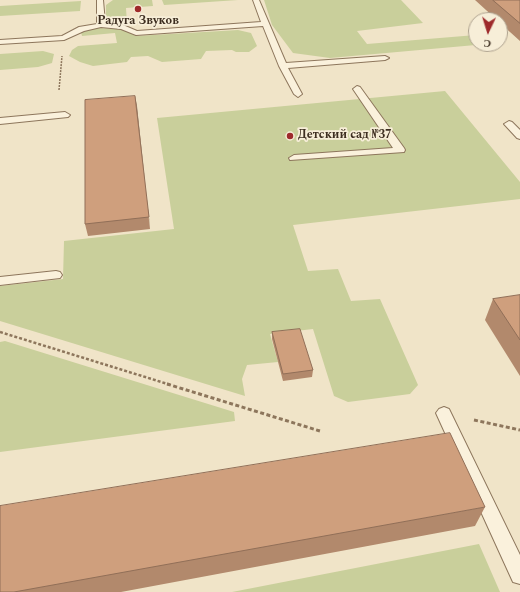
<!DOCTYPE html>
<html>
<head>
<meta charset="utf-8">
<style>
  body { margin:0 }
  #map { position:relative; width:520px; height:592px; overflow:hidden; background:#f0e4c8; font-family:Spectral,serif }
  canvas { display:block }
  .north { position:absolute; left:468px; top:12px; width:40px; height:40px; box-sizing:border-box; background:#f7eed8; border:1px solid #ada18e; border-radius:50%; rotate:184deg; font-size:11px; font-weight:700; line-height:16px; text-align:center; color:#3d2e20 }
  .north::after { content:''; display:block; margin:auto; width:14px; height:18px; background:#9e2a2b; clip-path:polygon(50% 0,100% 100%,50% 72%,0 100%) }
</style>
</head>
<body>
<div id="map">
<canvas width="520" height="592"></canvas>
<div class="north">С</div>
</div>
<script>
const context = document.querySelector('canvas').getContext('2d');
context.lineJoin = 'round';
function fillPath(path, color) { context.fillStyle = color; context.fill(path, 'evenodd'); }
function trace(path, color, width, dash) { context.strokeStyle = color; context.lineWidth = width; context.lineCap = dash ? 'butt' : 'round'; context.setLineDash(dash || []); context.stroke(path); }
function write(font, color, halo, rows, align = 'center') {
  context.font = font + ' Spectral,serif'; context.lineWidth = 3.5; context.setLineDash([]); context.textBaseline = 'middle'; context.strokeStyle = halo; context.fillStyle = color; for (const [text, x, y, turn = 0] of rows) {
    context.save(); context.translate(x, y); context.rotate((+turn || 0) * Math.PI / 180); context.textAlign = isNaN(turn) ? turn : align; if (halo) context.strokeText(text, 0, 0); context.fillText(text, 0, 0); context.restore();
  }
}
fillPath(new Path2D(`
  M113 0H152L153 6 126 8 127 24 106 23V5Z
  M162 0H238L164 5Z
  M264 0H401L423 23 357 31 367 44 476 35V44H487L330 58 293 53 272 25Z
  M81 1 80 11 0 16V6Z
  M99 28 121 29 136 36 238 30 251 33 257 46 249 52H236L232 50 206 51 201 59 162 62 148 56 131 57 127 62 93 66 80 62 69 56 72 50 78 46 117 43 115 33 82 36 81 32Z
  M43 51 54 54 52 63 38 67 0 70V54Z
  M445 91 520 182V199L293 225 308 271 338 269 351 301 380 299 418 385 410 394 348 402 334 396 313 329 270 334 278 362 247 365 242 379 245 396 0 321V286L63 279 64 241 174 229 157 118Z
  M5 341 234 412 235 421 0 452V342Z
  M479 544 500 592H232Z`), '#c9cf9b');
const service = new Path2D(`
  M97 0H103L105 23 123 25 137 31 261 22 253 0H259L286 63 385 56 389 58 385 60 288 68 302 94 298 97 294 94 279 66 263 26 136 35 121 29 101 27 84 31 64 40 0 44V40L62 36 79 27 97 24Z
  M357 86 360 87 404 148 405 150 404 152 290 160 289 158 294 155 393 148 353 89Z
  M65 112 70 115 68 117 0 124V118Z
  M509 121 512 122 520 130V139L517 138 504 124Z
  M56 271 60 272 62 275 60 278 0 285V277Z
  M444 407 449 409 520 555V584L513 582 436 413 439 409Z`);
trace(service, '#8d765c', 2);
trace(new Path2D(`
  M59 90 62 56`), '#8d765c', 1.5, [2, 1]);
trace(new Path2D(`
  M0 332 171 385`), '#8d765c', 2.5, [3, 2]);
trace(new Path2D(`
  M167 384 320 431
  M474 420 520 430`), '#8d765c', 3, [4, 2.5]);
fillPath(service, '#faf1dc');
fillPath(new Path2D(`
  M475 0H520V41L500 23V20H497Z
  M135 96 150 229 88 236 85 224Z
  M520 295V376L485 320 493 299Z
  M272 332 313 370 312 377 283 381 272 339Z
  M485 507 475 526 121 592H0Z`), '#b2896c');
fillPath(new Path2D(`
  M135 96 137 106 150 229 149 217Z`), '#916f58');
const building = new Path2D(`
  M493 0H520V23Z
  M135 96 149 217 85 224V100Z
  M520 295V340L493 299Z
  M300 329 313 370 283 374 272 332Z
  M450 433 485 507 14 592H0V506Z`);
fillPath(building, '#cf9f7d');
trace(building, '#916f58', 1);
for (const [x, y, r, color] of [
  [138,9,4,"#9e2a2b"],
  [290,136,4,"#9e2a2b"]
]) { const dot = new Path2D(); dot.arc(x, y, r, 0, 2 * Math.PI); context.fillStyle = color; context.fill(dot); trace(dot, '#f7eed8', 1.5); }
write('bold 12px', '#3d2e20', '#f7eed8', [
  ["Радуга Звуков",138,22],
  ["Детский сад №37",298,136,"left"]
]);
</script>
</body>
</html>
